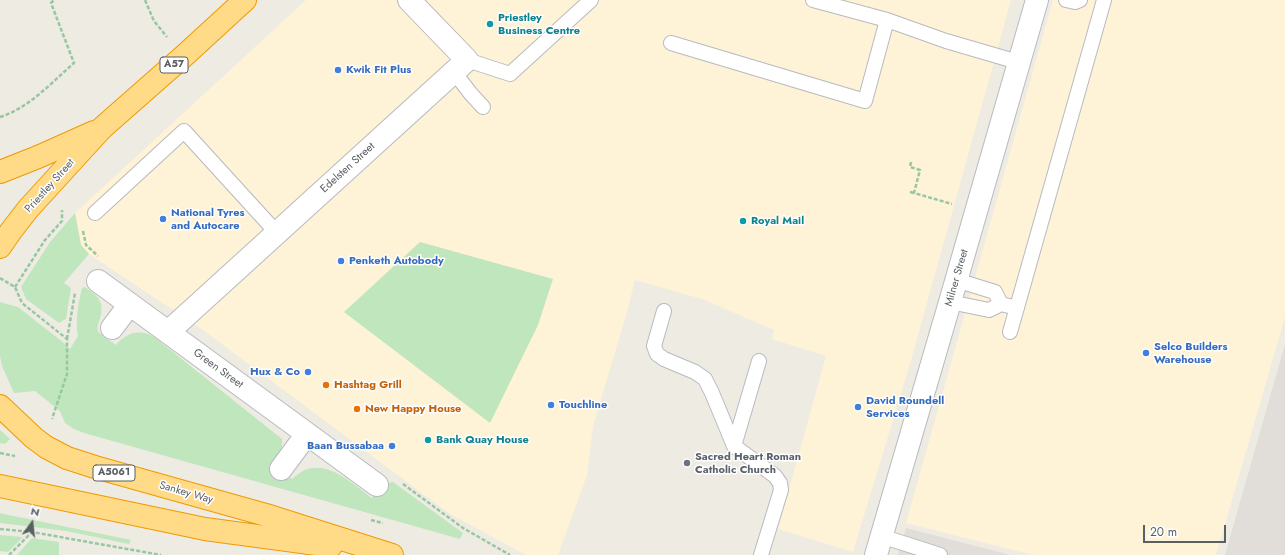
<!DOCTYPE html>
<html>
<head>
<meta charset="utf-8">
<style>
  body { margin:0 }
  #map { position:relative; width:1285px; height:555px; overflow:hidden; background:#eeebe2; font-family:Jost,sans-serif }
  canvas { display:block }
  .north { position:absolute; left:12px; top:503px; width:40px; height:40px; -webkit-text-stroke:3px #fff; paint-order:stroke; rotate:15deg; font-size:11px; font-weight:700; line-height:16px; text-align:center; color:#5a5f63 }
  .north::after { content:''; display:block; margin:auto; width:14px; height:18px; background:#5a5f63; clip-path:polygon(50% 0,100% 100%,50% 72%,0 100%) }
  .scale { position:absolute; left:1143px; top:525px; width:83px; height:18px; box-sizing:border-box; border:2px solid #5a5f63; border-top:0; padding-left:5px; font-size:12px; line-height:14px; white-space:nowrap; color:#5a5f63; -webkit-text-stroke:3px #fff; paint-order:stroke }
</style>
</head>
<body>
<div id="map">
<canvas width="1285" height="555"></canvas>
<div class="north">N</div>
<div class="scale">20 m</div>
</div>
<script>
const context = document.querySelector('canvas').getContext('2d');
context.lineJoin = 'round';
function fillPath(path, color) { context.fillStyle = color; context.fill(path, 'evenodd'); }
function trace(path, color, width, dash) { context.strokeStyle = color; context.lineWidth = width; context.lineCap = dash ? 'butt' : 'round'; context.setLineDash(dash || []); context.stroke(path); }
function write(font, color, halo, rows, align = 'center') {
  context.font = font + ' Jost,sans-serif'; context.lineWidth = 3; context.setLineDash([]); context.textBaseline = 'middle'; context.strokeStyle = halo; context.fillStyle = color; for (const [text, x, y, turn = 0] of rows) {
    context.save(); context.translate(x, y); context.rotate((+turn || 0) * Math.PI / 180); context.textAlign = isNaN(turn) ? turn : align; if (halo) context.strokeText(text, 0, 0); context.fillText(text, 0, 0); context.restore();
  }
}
fillPath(new Path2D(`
  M306 0H1011L912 357 853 552 778 529 826 356 772 339 774 330 702 299 635 280 627 312 593 426 587 475 558 555H526L450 514 203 330 89 254 81 245 75 213Z
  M1053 0H1285V317L1216 555H1033L906 523Z`), '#fef3d6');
fillPath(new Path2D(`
  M1285 344V555H1225Z
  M906 528 1011 555H898Z`), '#e1deda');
fillPath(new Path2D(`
  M75 213 81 245 89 254 64 283 71 288 66 319 59 323 26 299 21 287 50 242Z
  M420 242 553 279 538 325 490 423 344 312Z
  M85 287C98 296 105 302 100 319 98 324 97 326 98 332L116 345C127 332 140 329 154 337L282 439V450L272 465 292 479C296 476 300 472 305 470 329 460 354 485 372 498L382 484 393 482 463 533 460 539 84 433 74 429 65 423 60 411 35 391 14 393 2 366 0 356V302L18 307 64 343 70 349 78 336C75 320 78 305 82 288Z
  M0 430 10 439 5 444 0 443Z
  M0 513 4 514 131 540 129 544 66 531 0 523Z
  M0 535 22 537V538L8 552 0 551Z
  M32 538 59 542V555H17Z`), '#c0e6be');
const lane = new Path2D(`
  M813 0 887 20 946 41 1018 62
  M1066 0 1075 2 1080 0
  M671 43 865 101 887 20
  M467 60 510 74 591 0
  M454 72 471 94 483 107
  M95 213 184 131 277 233
  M956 280 995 292 1001 304 1017 308
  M950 302 989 310 1001 304
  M664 311 654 346 657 354 664 359 695 372 705 379 712 393 734 446 775 476 780 483 781 490 761 555
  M1010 332 1104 0
  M734 446 759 361
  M881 536 940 555`);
const street = new Path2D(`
  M98 281 377 485
  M112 328 130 304
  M168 332 467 60 409 0
  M281 469 307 434
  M876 555 950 302 1037 0`);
const highway = new Path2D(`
  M0 172 38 157 94 132
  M0 247 11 231 28 209 102 128 185 55 245 0
  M0 406 34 438 46 447 67 458 95 467 266 515 392 555
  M0 486 205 529 331 546`);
trace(lane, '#b7babf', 16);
trace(street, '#b7babf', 24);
trace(highway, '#f09900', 24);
trace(new Path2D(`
  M145 0 154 21 167 37
  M0 117C29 108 51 83 74 63L51 3 54 0
  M911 162 910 167 920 170 914 193 952 204
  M910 192 914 193
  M83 231 86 245 98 256
  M0 278 15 287 22 303 67 339V374L52 419
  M15 287 45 240 62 221V210
  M67 339 75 293
  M0 453 15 456
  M403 484 463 528 510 555
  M371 520 383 523
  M0 529 32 532 161 555
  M9 555 32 532`), '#97c7a2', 2.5, [4, 2]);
trace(lane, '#fff', 14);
trace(street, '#fff', 22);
trace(highway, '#ffdb88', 22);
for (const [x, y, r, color] of [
  [490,24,4,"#0f9aa8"],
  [338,70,4,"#3f7fe0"],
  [163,219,4,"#3f7fe0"],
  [743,221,4,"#0f9aa8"],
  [341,261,4,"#3f7fe0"],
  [1146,353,4,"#3f7fe0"],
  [308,372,4,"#3f7fe0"],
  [326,385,4,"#e8710a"],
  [551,405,4,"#3f7fe0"],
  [858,407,4,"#3f7fe0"],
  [357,409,4,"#e8710a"],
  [428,440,4,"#0f9aa8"],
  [392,446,4,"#3f7fe0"],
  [687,463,4,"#6b7280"]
]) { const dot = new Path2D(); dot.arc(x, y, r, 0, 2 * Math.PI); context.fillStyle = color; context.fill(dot); trace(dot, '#fff', 1.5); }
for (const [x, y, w] of [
  [174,65,28],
  [114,473,42]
]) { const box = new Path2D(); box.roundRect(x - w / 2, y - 8, w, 16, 3); context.fillStyle = '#fff'; context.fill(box); trace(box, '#5a5f63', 1); }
write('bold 10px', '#5a5f63', null, [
  ["A57",174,65],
  ["A5061",114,473]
]);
write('bold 11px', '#0d838f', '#fff', [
  ["Priestley",498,18],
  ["Business Centre",498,31],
  ["Royal Mail",751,221],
  ["Bank Quay House",436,440]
], 'left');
write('bold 11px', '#366cbe', '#fff', [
  ["Kwik Fit Plus",346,70],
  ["National Tyres",171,213],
  ["and Autocare",171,226],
  ["Penketh Autobody",349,261],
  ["Selco Builders",1154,347],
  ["Warehouse",1154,360],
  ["Hux & Co",300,372,"right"],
  ["David Roundell",866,401],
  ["Services",866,414],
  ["Touchline",559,405],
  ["Baan Bussabaa",384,446,"right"]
], 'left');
write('11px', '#5a5f63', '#fff', [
  ["Edelsten Street",348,168,-42],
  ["Priestley Street",50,186,-48],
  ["Milner Street",957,278,-74],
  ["Green Street",218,369,36],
  ["Sankey Way",186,493,16]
]);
write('bold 11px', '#c56008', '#fff', [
  ["Hashtag Grill",334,385],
  ["New Happy House",365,409]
], 'left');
write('bold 11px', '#5b616d', '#fff', [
  ["Sacred Heart Roman",695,457],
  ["Catholic Church",695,470]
], 'left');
</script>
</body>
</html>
